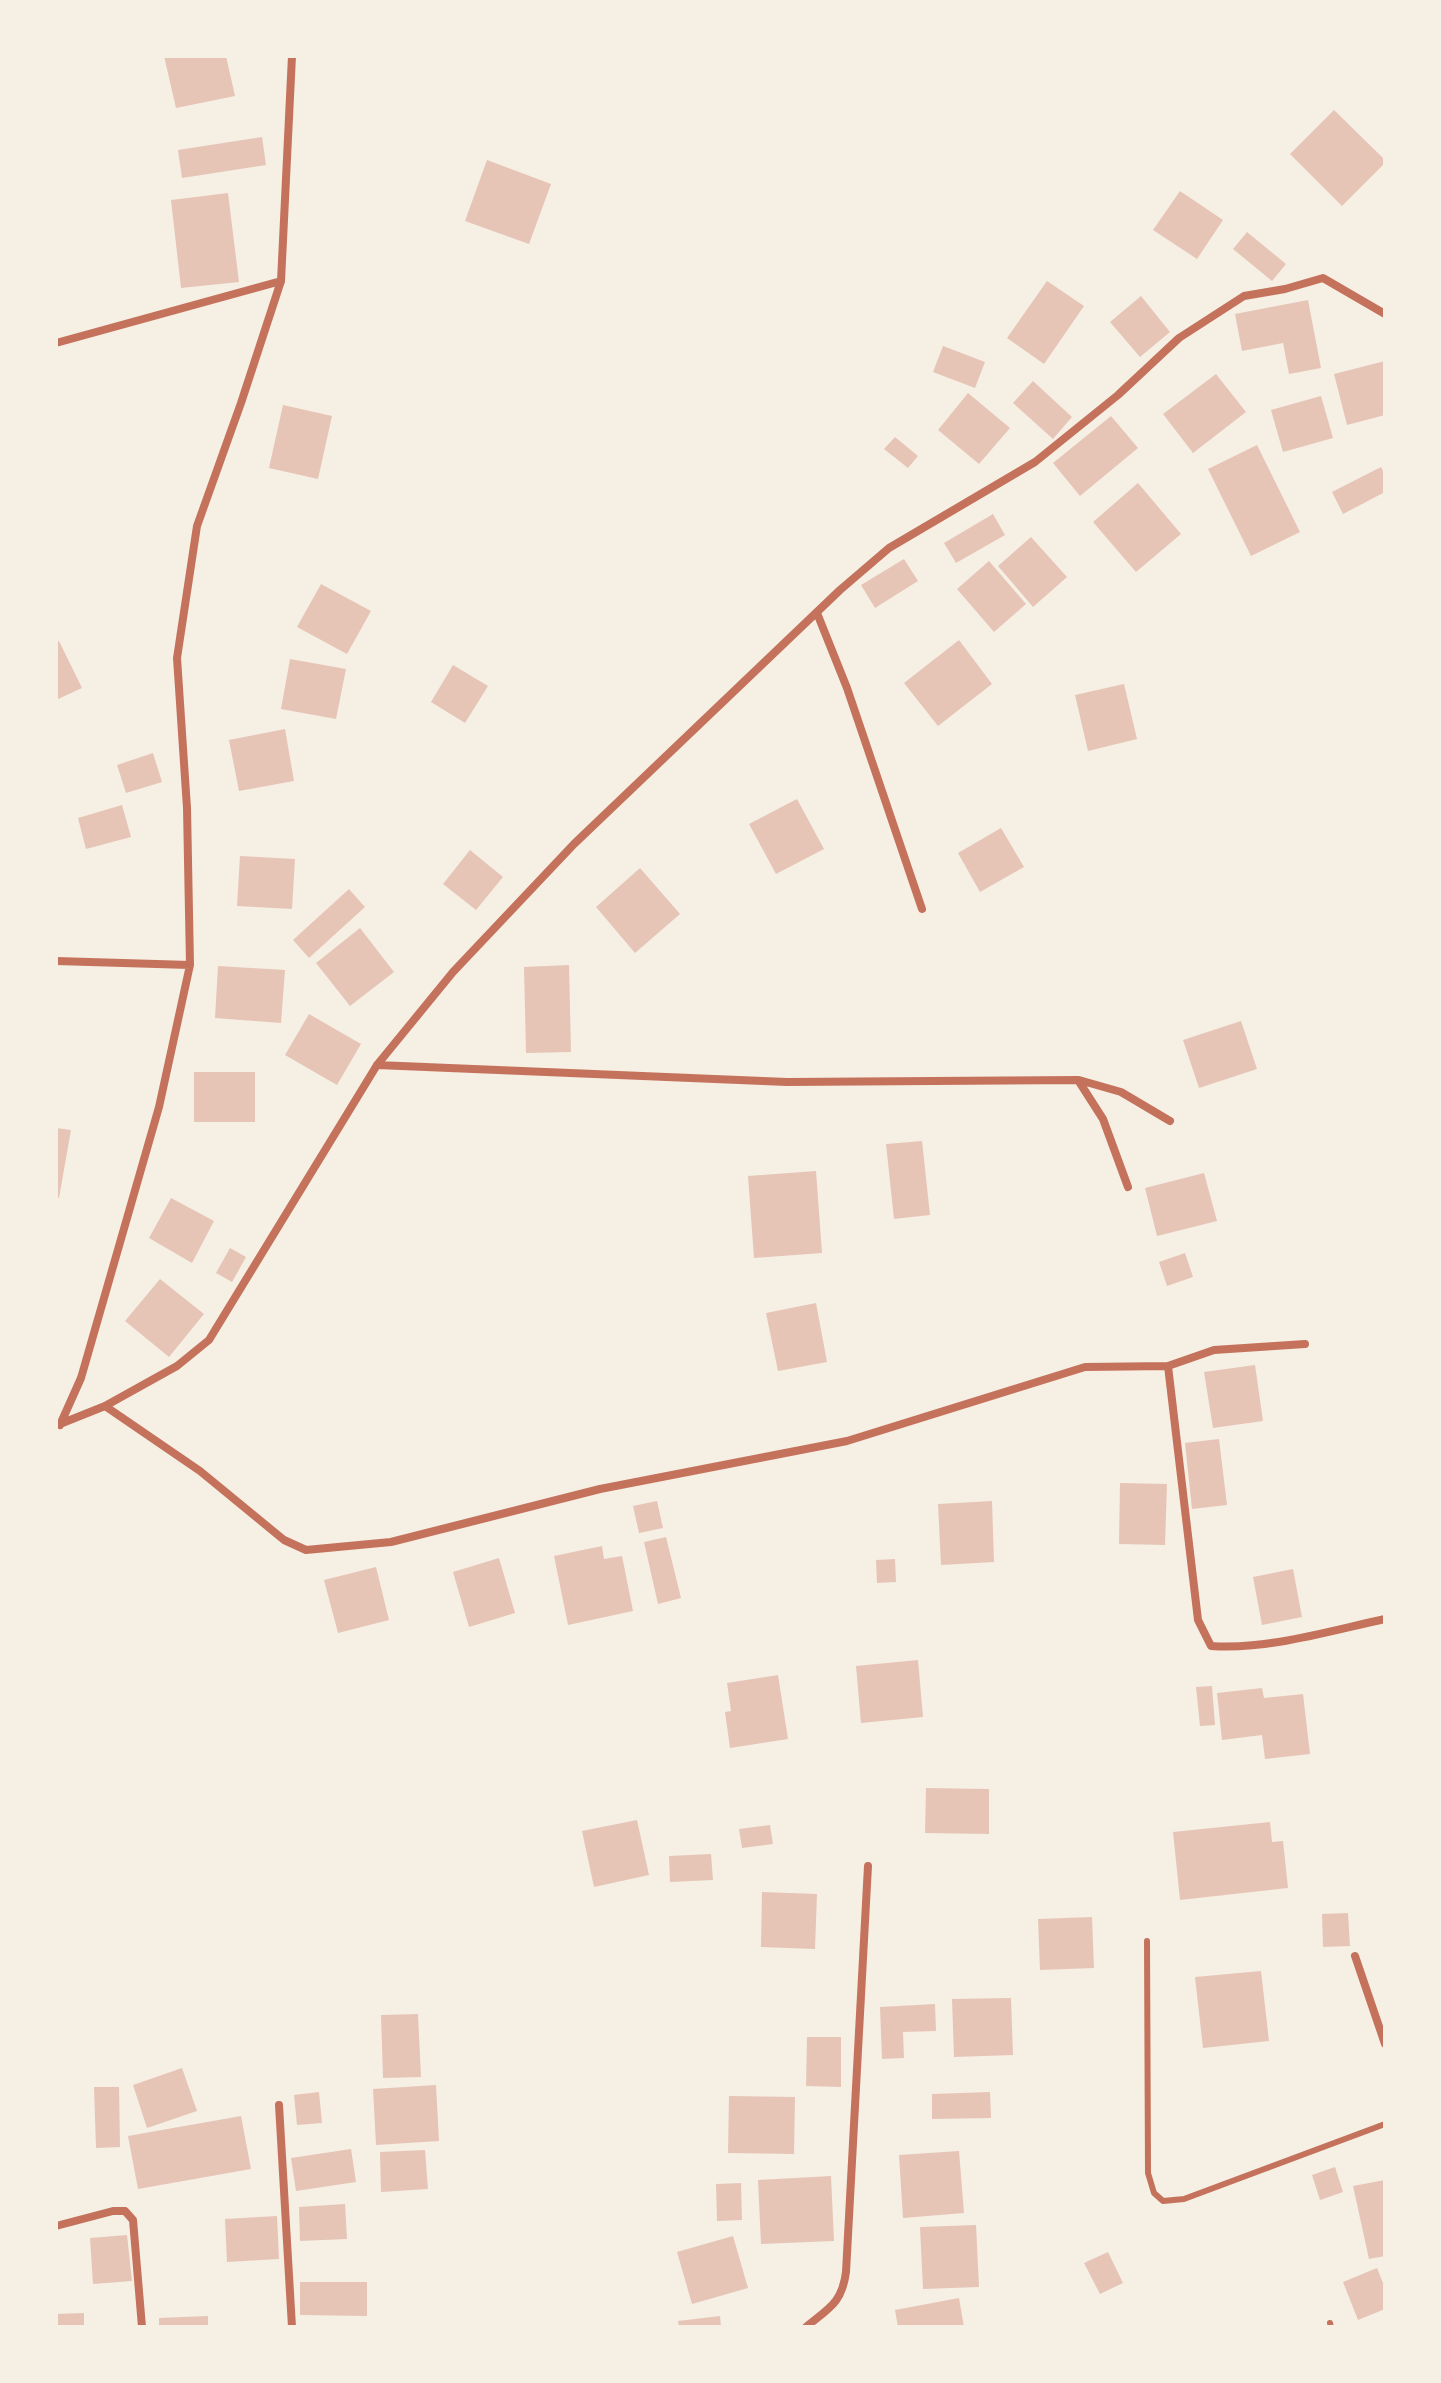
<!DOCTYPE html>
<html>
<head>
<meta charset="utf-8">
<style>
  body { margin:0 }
  #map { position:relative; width:1441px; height:2383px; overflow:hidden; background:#f6efe4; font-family:"Fira Sans",sans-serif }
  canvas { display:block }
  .frame { position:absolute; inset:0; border:58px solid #f6efe4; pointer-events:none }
</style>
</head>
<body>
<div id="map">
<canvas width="1441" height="2383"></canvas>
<div class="frame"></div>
</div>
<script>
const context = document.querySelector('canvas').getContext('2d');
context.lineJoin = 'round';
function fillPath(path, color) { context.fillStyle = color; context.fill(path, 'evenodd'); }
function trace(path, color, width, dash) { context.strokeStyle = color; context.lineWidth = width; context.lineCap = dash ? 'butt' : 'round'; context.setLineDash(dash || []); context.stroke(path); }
fillPath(new Path2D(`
  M164 56H226L235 96 176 108Z
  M1334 110 1385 160V163L1342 206 1290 154Z
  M262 137 266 165 182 178 178 150Z
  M487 160 551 184 529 244 465 221Z
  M1180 191 1223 220 1197 259 1153 230Z
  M228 193 239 282 181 288 171 200Z
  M1247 232 1286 264 1272 281 1233 249Z
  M1047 281 1084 306 1044 364 1007 338Z
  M1141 296 1170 332 1140 357 1110 322Z
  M1308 300 1321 368 1289 374 1283 343 1242 351 1235 314Z
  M943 346 985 362 975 388 933 372Z
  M1385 361V415L1347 425 1334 374Z
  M1216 374 1246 412 1193 453 1163 414Z
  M1033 381 1072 417 1053 439 1013 403Z
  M968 393 1010 428 979 464 938 430Z
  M1321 396 1333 438 1283 452 1271 410Z
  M283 405 332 416 318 479 269 468Z
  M1111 416 1138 448 1080 496 1053 463Z
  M895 437 918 456 908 468 884 449Z
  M1257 445 1300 532 1251 556 1208 469Z
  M1381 467 1385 475V492L1343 514 1332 492Z
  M1138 483 1181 534 1136 572 1093 522Z
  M993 514 1005 535 956 563 944 543Z
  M1031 537 1067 577 1033 607 998 566Z
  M904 559 918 581 875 608 861 585Z
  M989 561 1026 604 994 632 957 589Z
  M321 584 371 611 347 654 297 627Z
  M959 640 992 684 938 726 904 683Z
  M59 641 82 688 56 700V642Z
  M290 659 346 669 336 719 281 709Z
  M453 665 488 686 465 723 431 702Z
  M1124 684 1137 739 1088 751 1075 695Z
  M285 729 294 781 239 791 229 740Z
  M153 753 162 782 126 793 117 765Z
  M797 799 824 849 776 874 749 824Z
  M122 805 131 837 86 849 78 818Z
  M1001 828 1024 867 980 892 958 853Z
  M470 850 503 877 476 910 443 884Z
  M240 856 295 859 292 909 237 906Z
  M640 868 680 914 635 953 596 907Z
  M349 889 365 907 309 958 293 940Z
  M360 928 394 972 350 1006 316 963Z
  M569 965 571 1052 526 1053 524 967Z
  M218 966 285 970 281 1023 215 1018Z
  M309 1014 361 1044 337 1085 285 1055Z
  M1241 1021 1257 1069 1199 1088 1183 1040Z
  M194 1072H255V1122H194Z
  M56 1128 71 1130 59 1198 56 1197Z
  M922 1141 930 1215 894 1219 886 1144Z
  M816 1171 822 1253 754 1258 748 1176Z
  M1204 1173 1217 1221 1157 1236 1145 1188Z
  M171 1198 214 1221 192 1263 149 1238Z
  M230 1248 246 1257 232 1282 216 1273Z
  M1185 1253 1193 1277 1167 1286 1159 1262Z
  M160 1279 204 1314 169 1357 125 1321Z
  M816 1303 827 1362 778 1371 766 1313Z
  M1255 1365 1263 1421 1213 1428 1204 1372Z
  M1219 1439 1227 1505 1192 1509 1185 1443Z
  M1120 1483 1167 1484 1165 1545 1119 1544Z
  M657 1501 663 1528 639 1533 633 1506Z
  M992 1501 994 1562 941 1565 938 1504Z
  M666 1537 681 1598 658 1604 644 1542Z
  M602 1546 604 1559 622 1556 633 1611 568 1625 554 1556Z
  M499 1558 515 1613 469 1627 453 1572Z
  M895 1559 896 1582 877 1583 876 1560Z
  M376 1567 389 1620 338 1633 324 1580Z
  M1293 1569 1302 1617 1262 1625 1253 1577Z
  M918 1660 923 1717 861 1723 856 1666Z
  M778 1675 788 1739 730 1748 725 1712 731 1711 727 1683Z
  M1212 1686 1215 1725 1200 1726 1196 1687Z
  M1262 1688 1264 1698 1303 1694 1310 1754 1265 1759 1262 1735 1222 1740 1217 1693Z
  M926 1788 989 1789V1834L925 1833Z
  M637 1820 649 1875 594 1887 582 1831Z
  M1270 1822 1272 1842 1283 1841 1288 1888 1180 1900 1173 1832Z
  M770 1825 773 1844 742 1848 739 1829Z
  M711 1854 713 1880 670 1882 669 1856Z
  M762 1892 817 1894 815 1949 761 1947Z
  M1348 1913 1350 1946 1323 1947 1322 1914Z
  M1092 1917 1094 1968 1040 1970 1038 1919Z
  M1261 1971 1269 2041 1203 2048 1195 1977Z
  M1011 1998 1013 2055 954 2057 952 1999Z
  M935 2004 936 2031 903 2032 904 2058 882 2059 880 2007Z
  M418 2014 421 2077 383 2078 381 2015Z
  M807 2037H841V2087L806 2086Z
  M182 2068 197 2111 147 2128 133 2085Z
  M436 2085 439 2141 376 2145 373 2089Z
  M94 2087H119L120 2147 96 2148Z
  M319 2092 322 2123 297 2125 294 2095Z
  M990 2092 991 2118 932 2119V2094Z
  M729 2096 795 2097 794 2154 728 2153Z
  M241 2116 251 2169 138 2189 128 2136Z
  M351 2149 356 2182 296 2191 291 2158Z
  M425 2150 428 2189 381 2192 380 2152Z
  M959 2151 964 2213 903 2218 899 2155Z
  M1335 2167 1343 2192 1320 2200 1312 2175Z
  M831 2176 834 2241 761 2244 758 2180Z
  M1385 2180V2256L1369 2259 1353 2186Z
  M741 2183 742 2220 717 2221 716 2184Z
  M345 2204 347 2239 300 2241 299 2207Z
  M277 2216 279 2259 227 2262 225 2219Z
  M976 2225 979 2287 923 2289 920 2227Z
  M127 2235 132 2281 93 2284 90 2238Z
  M733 2236 748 2288 692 2304 677 2252Z
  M1108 2252 1123 2283 1100 2294 1084 2263Z
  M1377 2268 1385 2288V2309L1358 2320 1343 2282Z
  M300 2282H367V2316L300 2315Z
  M959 2298 964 2327H898L895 2310Z
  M84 2313V2327H56V2314Z
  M208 2316V2327H159V2318Z
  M720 2316 721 2327H679L678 2321Z`), '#e6c5b7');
trace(new Path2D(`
  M1147 1941 1148 2173 1154 2193 1163 2201 1184 2199 1385 2124
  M1330 2323 1331 2327`), '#c5725c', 6);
trace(new Path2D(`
  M56 343 281 281
  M817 613 847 688 922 909
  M56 961 190 965
  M377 1065 787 1082 1078 1080 1103 1119 1128 1187
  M1079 1080 1121 1092 1170 1121
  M1168 1366 1214 1350 1305 1344
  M105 1406 200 1471 284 1540 306 1550 391 1542 600 1489 847 1441 1085 1367 1168 1366 1198 1620 1211 1646C1268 1650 1329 1631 1385 1619
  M60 1424 105 1406 177 1366 209 1340 377 1065 453 972 574 844 840 590 889 548 1035 462 1118 395 1179 338 1244 296 1285 289 1323 278 1385 314
  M60 1425 81 1378 159 1107 190 965 187 808 177 658 197 526 241 403 281 281 292 56
  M1355 1956 1385 2044
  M279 2105 292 2327
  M56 2226 113 2211H125L133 2220 142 2327
  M806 2327C829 2308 842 2303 846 2272L868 1866`), '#c5725c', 8);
</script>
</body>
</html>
